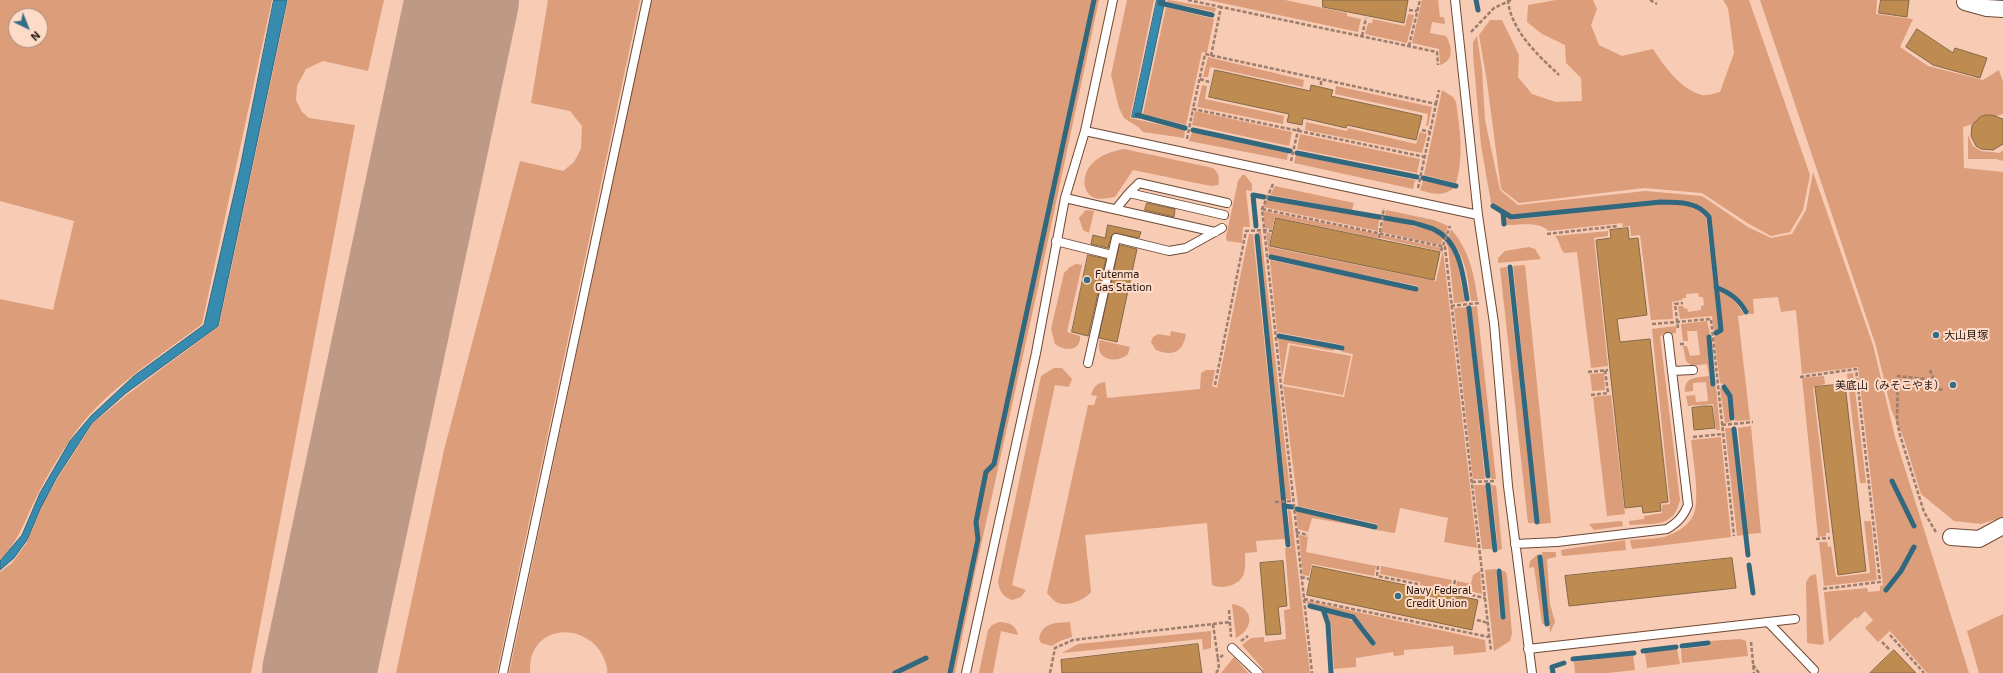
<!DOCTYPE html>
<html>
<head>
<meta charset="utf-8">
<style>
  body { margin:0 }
  #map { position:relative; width:2003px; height:673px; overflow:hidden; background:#f7cbb4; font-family:"Exo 2",sans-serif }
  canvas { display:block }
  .north { position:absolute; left:8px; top:8px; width:40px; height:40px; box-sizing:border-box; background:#fedbc8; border:1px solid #a78c7d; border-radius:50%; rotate:137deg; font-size:11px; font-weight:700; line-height:16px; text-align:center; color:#25150d }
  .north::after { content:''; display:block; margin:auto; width:14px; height:18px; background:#346d87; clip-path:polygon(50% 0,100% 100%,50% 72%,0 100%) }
</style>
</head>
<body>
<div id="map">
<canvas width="2003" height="673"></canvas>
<div class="north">N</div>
</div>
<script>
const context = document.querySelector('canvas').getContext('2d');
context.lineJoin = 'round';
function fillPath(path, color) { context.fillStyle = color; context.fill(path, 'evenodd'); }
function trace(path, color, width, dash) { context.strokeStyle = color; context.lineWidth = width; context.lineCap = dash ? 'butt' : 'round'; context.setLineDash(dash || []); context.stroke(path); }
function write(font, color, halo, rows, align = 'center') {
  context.font = font + ' "Exo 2","Noto Sans JP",sans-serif'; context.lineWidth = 4; context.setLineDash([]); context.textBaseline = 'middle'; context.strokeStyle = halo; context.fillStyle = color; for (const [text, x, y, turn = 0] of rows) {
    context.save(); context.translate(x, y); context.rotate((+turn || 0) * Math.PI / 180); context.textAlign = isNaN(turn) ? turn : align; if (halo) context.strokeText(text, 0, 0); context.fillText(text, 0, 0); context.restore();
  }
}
fillPath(new Path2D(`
  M0 0H272L202 324C158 358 100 393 70 440 59 456 48 474 39 492 25 518 22 537 0 560V299L53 310 74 221 0 201ZM16 16H40V40H16Z
  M288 0H384L368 71 323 61 306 69 297 86 296 100 302 112 309 118 355 125 251 673H0V572L12 563 26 544 44 502 59 476 93 423 128 394 219 326Z
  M548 0H640L497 673H396L444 450 520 161 563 171 574 162 581 149 582 126 570 111 531 103Z
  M651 0H1099L1037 292 976 568 955 673H607C608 669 606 665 605 661 595 630 549 620 533 652 530 659 530 666 530 673H509Z
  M1127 0H1154L1130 118 1185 130 1184 138 1143 132 1138 127 1124 118 1119 108 1111 75Z
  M1168 0 1216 8 1215 12 1167 2Z
  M1208 0H1285L1347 13V16L1361 19 1358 32Z
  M1422 0H1438L1440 17H1444L1445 24 1432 22 1430 33 1446 36C1452 47 1455 60 1440 65L1439 49 1412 43Z
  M1556 0H1593L1597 9 1591 25 1599 45 1622 56 1653 49C1665 67 1680 89 1702 95 1707 96 1715 93 1720 92L1734 53 1728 8 1723 0H1749L1810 175 1803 210 1790 232 1771 236 1749 224 1702 193 1644 188 1519 203 1501 189 1487 82 1479 35 1490 20H1502L1519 55 1518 77 1532 94 1556 102 1582 101 1581 78 1566 63 1565 45 1542 34 1527 22 1528 5Z
  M1760 0H1877L1876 14 1913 19 1900 47 1928 66 1983 80 1999 70 2003 82V114L1963 127 1964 168 2003 172V517L1981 524 1954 521 1921 494 1904 439 1891 409 1876 346Z
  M1166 7 1214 19 1207 53 1202 52 1186 125 1143 114Z
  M1408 14 1414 15 1407 43 1365 34 1368 23H1372L1373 19 1405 26Z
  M1477 36 1482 69 1485 120 1500 190 1518 205 1645 191 1702 196 1748 227 1771 238 1792 234 1806 210 1813 172 1873 345 1895 437 1969 673H1927L1890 631 1878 642 1865 628 1873 620 1865 611 1857 619 1856 617 1829 642 1824 592 1867 588 1868 592 1880 591V586L1883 585 1858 367 1802 374 1796 310 1781 312 1778 297 1753 299 1754 314H1749C1742 300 1733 292 1719 285L1711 216C1698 201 1680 200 1660 200L1511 215 1491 203 1481 145 1473 54V42Z
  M1208 57 1304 80 1303 87 1210 67 1208 77H1203Z
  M1202 85 1207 86 1205 99 1284 116 1283 124 1197 107Z
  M1336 86 1432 107 1428 126H1426L1428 114 1335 94Z
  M1442 90 1453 97 1456 102C1460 129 1464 157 1456 183L1424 175Z
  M1195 111 1292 132 1289 146 1192 125Z
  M1306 122 1347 131 1348 128 1416 144 1420 132 1427 134 1422 153 1305 130Z
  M1192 132 1288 153 1287 160 1189 141Z
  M1300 134 1420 159 1417 173 1297 149Z
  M1968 135 1973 146 1981 151 2000 153 2003 150V161L1996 159H1968Z
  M1124 149 1213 168C1219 173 1220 178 1218 185L1211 186 1133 170 1115 197C1108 198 1098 201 1091 196 1081 188 1084 172 1091 165 1099 155 1113 151 1124 149Z
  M1296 155 1415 180 1413 189 1294 163Z
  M1242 175H1245L1252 184V191L1246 190 1250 227H1243L1242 243 1227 241 1226 237 1238 181Z
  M1423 181 1449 186 1454 188C1443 197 1433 194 1420 190Z
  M1275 186 1354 203 1352 210 1270 195Z
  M1268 199 1379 219 1378 231 1263 207Z
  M1660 204C1676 204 1696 204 1706 218L1719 329 1714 332 1712 316 1680 319 1678 306H1683L1685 309 1687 308 1688 312 1701 310V306L1704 305 1703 297H1699L1698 293 1686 294V298H1683L1682 300 1672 302 1673 319 1651 320 1640 235 1631 236 1630 226 1623 227 1622 223 1549 231C1539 221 1519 225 1506 225L1505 216 1510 220Z
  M1086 210 1094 211 1089 233 1083 230 1079 218Z
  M1386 210 1434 220 1448 226 1445 235 1437 228 1385 216Z
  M1263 211 1378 234 1377 238 1275 217 1272 229 1265 228Z
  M1384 219 1435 231 1443 238 1441 245 1381 232Z
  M1451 229C1469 250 1474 273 1478 301H1471C1468 279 1466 254 1448 238Z
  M1608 231V236L1594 238 1608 366 1591 368 1577 252 1564 253C1560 249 1560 241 1555 236Z
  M1258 232H1261L1291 499H1285Z
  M1266 232 1271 233 1269 247 1436 281 1443 250 1477 548 1444 542 1448 518 1400 508 1395 533 1376 530 1377 524 1298 506 1283 386 1344 397 1353 354 1342 352 1343 345 1277 332 1270 260 1417 291 1419 289 1418 286 1269 255Z
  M1249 234H1253L1285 539 1256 541 1257 552 1245 553C1245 560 1246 566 1244 573 1241 585 1223 590 1212 585L1207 523 1085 535 1091 592C1085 600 1066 608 1056 602 1053 600 1050 596 1047 593L1088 405H1094L1097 396 1091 395C1093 387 1097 383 1105 382L1107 398 1200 389 1201 373 1206 370H1215L1212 386 1217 388Z
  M1381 235 1441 248 1440 251 1380 238Z
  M1447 241 1457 261 1465 302 1454 303 1448 246 1446 245Z
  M1529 247 1535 249 1541 259 1498 263V258L1505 251Z
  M1076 264 1082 265 1067 332 1080 336C1081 352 1063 351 1055 344L1051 329 1064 273 1070 267Z
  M1525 265 1551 523 1539 524 1513 266Z
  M1507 267 1535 523H1528L1500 268Z
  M1719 291C1731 296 1738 303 1744 315L1738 316 1750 420 1735 421 1732 395 1726 385 1720 383 1714 337 1723 331Z
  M1477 306 1496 479H1491L1471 307Z
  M1467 307 1485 479H1473L1454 308Z
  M1707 321 1710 334 1707 336 1711 385 1716 387 1720 430H1716L1713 404 1688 406 1686 396 1695 395 1696 402 1708 401 1706 382 1693 383V391L1685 392C1684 376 1697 378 1709 376L1707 364 1692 366 1686 361 1683 346H1687L1690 356 1700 355 1697 331H1687L1688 341H1683L1681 324Z
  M1676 326V333L1660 336 1680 500C1674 528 1654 523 1630 525L1629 521 1644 519V516L1662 513V505L1670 504 1652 329Z
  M1171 331 1186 334C1183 352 1173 357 1156 350L1151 342 1153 337 1158 334 1170 336Z
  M1278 337 1334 348V351L1288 343 1282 378Z
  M1100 340 1130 347 1128 354C1115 365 1094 359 1100 340Z
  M1290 345 1351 356 1343 395 1283 384Z
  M1054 368H1062L1072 379 1069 387 1055 385 1012 585 1026 590 1021 597 1012 600C1002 596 1000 592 998 582L1041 376Z
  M1604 373 1605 390 1592 391 1590 374Z
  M1853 373 1866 483H1860L1847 374Z
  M1824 376 1825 384 1813 387 1830 533H1826V536L1818 537 1802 378Z
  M1720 388 1723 389 1728 396 1731 422 1725 423Z
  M1611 395 1625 514 1607 516 1593 397Z
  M1751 426 1761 533 1748 534 1738 428Z
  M1725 428H1732L1744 535 1737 536Z
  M1721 437 1731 537 1632 549 1630 540C1641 539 1653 539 1664 537 1677 533 1692 524 1695 510 1699 493 1693 458 1691 440Z
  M1474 485H1486L1493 549H1482Z
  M1491 485 1496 486 1502 549 1498 550Z
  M1288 510 1291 511 1310 673H1263V669L1242 645 1251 638 1264 637V642L1286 639 1284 610 1290 609 1285 548H1291Z
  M1296 511 1371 528 1312 518 1308 532 1298 529Z
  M1622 521 1623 526 1594 530 1589 524Z
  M1864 521H1871L1877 580 1824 586 1819 542H1827L1828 547 1831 546 1836 577 1870 573Z
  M1299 535 1308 537 1306 552 1376 566 1374 576 1312 564 1309 576 1303 575Z
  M1625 540 1626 550 1562 556 1561 550Z
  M1542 552H1556V557L1547 559 1550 604 1555 622 1550 633Z
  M1538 554 1546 627 1542 623 1534 567 1529 568 1530 561Z
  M1381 566 1452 580 1450 591 1420 585V582L1380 574Z
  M1496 569 1500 618 1503 619 1505 617 1501 570 1506 572 1507 577 1512 633 1510 641 1494 651 1485 570Z
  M1480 571 1482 594 1456 588 1457 581 1471 584 1473 575Z
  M1816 574 1824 643 1822 645 1807 643 1806 582 1810 576Z
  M1307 601 1485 640 1486 652 1454 655 1453 646 1404 650V655L1394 656 1393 652 1356 658V667L1334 669 1331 625 1326 612C1354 619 1356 620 1372 645H1375V643L1366 629 1354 616 1307 604Z
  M1232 604C1254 607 1255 628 1236 638Z
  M2003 614V673H1979L1967 631Z
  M999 622C1009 622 1016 625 1018 635L1001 631 993 673H979L988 630 992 625Z
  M1070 622 1072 637 1060 641 1052 646 1041 643 1039 639C1042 622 1056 623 1070 622Z
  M1211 631V648L1203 650 1202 639 1062 653 1078 644Z
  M1740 639 1746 641 1748 656 1682 663 1681 649 1710 646V641Z
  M1677 649 1680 664 1647 668 1645 653Z
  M1633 655 1635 670 1608 673H1575L1574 662Z
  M1234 657 1248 673H1221Z`), '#dc9d7a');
const water = new Path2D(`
  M274 0H287L218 326 126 393 92 423 57 477 41 507 27 540 14 558 0 570V561L22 535 40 493 70 441 91 416 134 376 204 325 240 168Z
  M1157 0H1165L1140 118 1132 117Z`);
fillPath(water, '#368baf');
trace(water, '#31687e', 1);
trace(new Path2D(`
  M1476 0 1478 10
  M1160 3 1212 15
  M1137 115 1185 128
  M1193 130 1290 151
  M1297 153 1417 177
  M1423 178 1456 186
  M1269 198 1414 223C1420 225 1429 227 1435 230 1460 242 1463 275 1467 299
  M1493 206 1511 217 1661 202C1679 202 1698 202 1709 217L1721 330 1716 333
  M1503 212 1504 224
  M1256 226 1253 195 1264 197
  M1257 236 1288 545
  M1271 257 1416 289
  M1510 267 1537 522
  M1716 287C1730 293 1739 299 1746 312
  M1469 308 1488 476
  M1279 336 1342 348
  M1709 337 1713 384
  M1724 387 1730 396 1732 418
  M1734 429 1748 555
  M1892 481 1914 526
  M1488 485 1495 550
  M1284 506 1292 507
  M1297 509 1375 527
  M1540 557 1547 624
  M1749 565 1753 593
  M1499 571 1503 617
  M1886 590 1901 571 1914 547
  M1310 606 1353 617 1373 643
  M1323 609 1328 624 1331 673
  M1682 646 1708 643
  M1643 651 1676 647
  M1573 659 1634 653
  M895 673 926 658
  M950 673 978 539 976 522 986 472 994 464 1094 0
  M1553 673 1552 667 1564 663`), '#31687e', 5);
trace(new Path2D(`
  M319 673 462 0`), '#be9986', 114);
const building = new Path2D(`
  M1323 0H1408L1404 23 1323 7Z
  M1881 0H1909L1907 17 1879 13Z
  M1917 29 1953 53 1955 48 1987 58 1980 78 1933 65 1906 47Z
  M1215 70 1310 91 1311 85 1333 90 1331 96 1422 116 1416 140 1347 125 1346 128 1303 118 1302 125 1287 122 1289 114 1209 97Z
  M1986 115H1992L2003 119V144L1993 150 1981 149 1976 146 1971 136 1972 125 1980 117Z
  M1147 203 1175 209 1174 217 1145 210Z
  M1276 218 1440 252 1434 280 1270 246Z
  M1108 225 1141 232 1139 238 1115 233 1111 236 1108 248 1091 244 1093 235 1105 238Z
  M1628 228 1629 239 1638 238 1647 315 1617 319 1620 342 1650 339 1668 502 1660 503 1661 511 1643 513 1642 506 1625 508 1596 240 1611 238 1610 230Z
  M1120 245 1137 249 1117 342 1099 338Z
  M1088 255 1106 259 1088 336 1072 332Z
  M1845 384 1866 571 1838 575 1815 387Z
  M1704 406H1712L1715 428 1694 430 1692 408Z
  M1732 558 1736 588 1569 606 1565 576Z
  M1283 561 1287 606 1278 607 1281 634 1266 635 1260 563Z
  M1313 566 1478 600 1472 630 1307 595Z
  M1198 644 1202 673H1062L1061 660Z
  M1894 650 1916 673H1870Z`);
fillPath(building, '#be8c51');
trace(building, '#846848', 1);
const lane = new Path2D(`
  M1455 0 1478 215
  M1085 131 1478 215 1494 323 1508 486 1532 673
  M1129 193 1139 183 1227 203
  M1065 198 1215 232
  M1116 209 1129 193 1224 215
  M1056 241 1112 255
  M1088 363 1116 238 1169 251 1186 248 1222 228
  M1672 371 1693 370
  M1515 544 1557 542 1667 529C1678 522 1683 517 1688 505L1668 337
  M1768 622 1795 619
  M1232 648 1258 673
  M1528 649 1768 622 1814 670
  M503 673 647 0
  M966 673 1036 353 1065 198 1085 131 1113 0`);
const street = new Path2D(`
  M1965 2 1987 8 2003 9
  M1951 537 1979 539 2003 526`);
trace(lane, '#6e4935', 10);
trace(street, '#6e4935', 18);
trace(new Path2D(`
  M1188 0 1221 7
  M1508 0C1511 31 1538 55 1559 75
  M1650 0 1657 4
  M1409 10 1417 11
  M1471 32 1494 8 1511 0
  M1362 36 1366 18
  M1409 46 1420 0
  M1211 56 1221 7 1437 52 1438 65
  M1200 79 1209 82
  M1321 85V79
  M1436 104 1439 90
  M1422 130 1430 132
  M1187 139 1193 109
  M1291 161 1299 126
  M1273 184 1262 209 1312 673
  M1418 188 1436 104 1205 54 1193 109 1425 157
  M1262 209 1445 247 1491 651
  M1547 234 1618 226
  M1379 238 1384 208
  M1441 251 1450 226
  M1451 306 1479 303
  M1652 324 1711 319 1734 536
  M1678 328 1675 304 1683 303
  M1680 344H1686
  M1930 370 1934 380
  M1588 372 1608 370
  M1800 377 1856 369 1880 582 1822 589
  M1215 385 1246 231 1264 230 1272 231
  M1591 395 1608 393 1605 370
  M1722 425 1753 422
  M1693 437 1723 434
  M1472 482 1495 481
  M1275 502 1293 501
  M1296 532 1308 535
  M1936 532 1924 512 1900 435 1897 421 1898 376 1934 380 1938 389 1944 390
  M1816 539 1830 538
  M1378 566 1377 576 1418 584
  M1301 577 1309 579
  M1455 580 1453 591 1485 598
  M1304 599 1489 637
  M1229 610 1231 637
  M1477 620 1488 623
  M1213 624 1218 659
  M1890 635 1924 673
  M1241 641 1248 636
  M1751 642 1754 673
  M1882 642 1890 650
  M1753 665 1759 673
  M1050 673 1055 648 1073 640 1230 622
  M1216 673 1219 669 1218 659 1223 655`), '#9d7d6d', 2.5, [4, 2]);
trace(lane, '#fff', 8);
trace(street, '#fff', 16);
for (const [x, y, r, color] of [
  [1087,280,4,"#346d87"],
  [1936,335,4,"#346d87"],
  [1953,385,4,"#346d87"],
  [1398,596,4,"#346d87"]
]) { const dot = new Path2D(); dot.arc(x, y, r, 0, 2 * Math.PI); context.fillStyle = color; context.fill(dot); trace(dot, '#fedbc8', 1.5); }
write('11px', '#25150d', '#fedbc8', [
  ["Futenma",1095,274],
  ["Gas Station",1095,287],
  ["大山貝塚",1944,335],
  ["美底山（みそこやま）",1945,385,"right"],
  ["Navy Federal",1406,590],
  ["Credit Union",1406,603]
], 'left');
</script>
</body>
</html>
